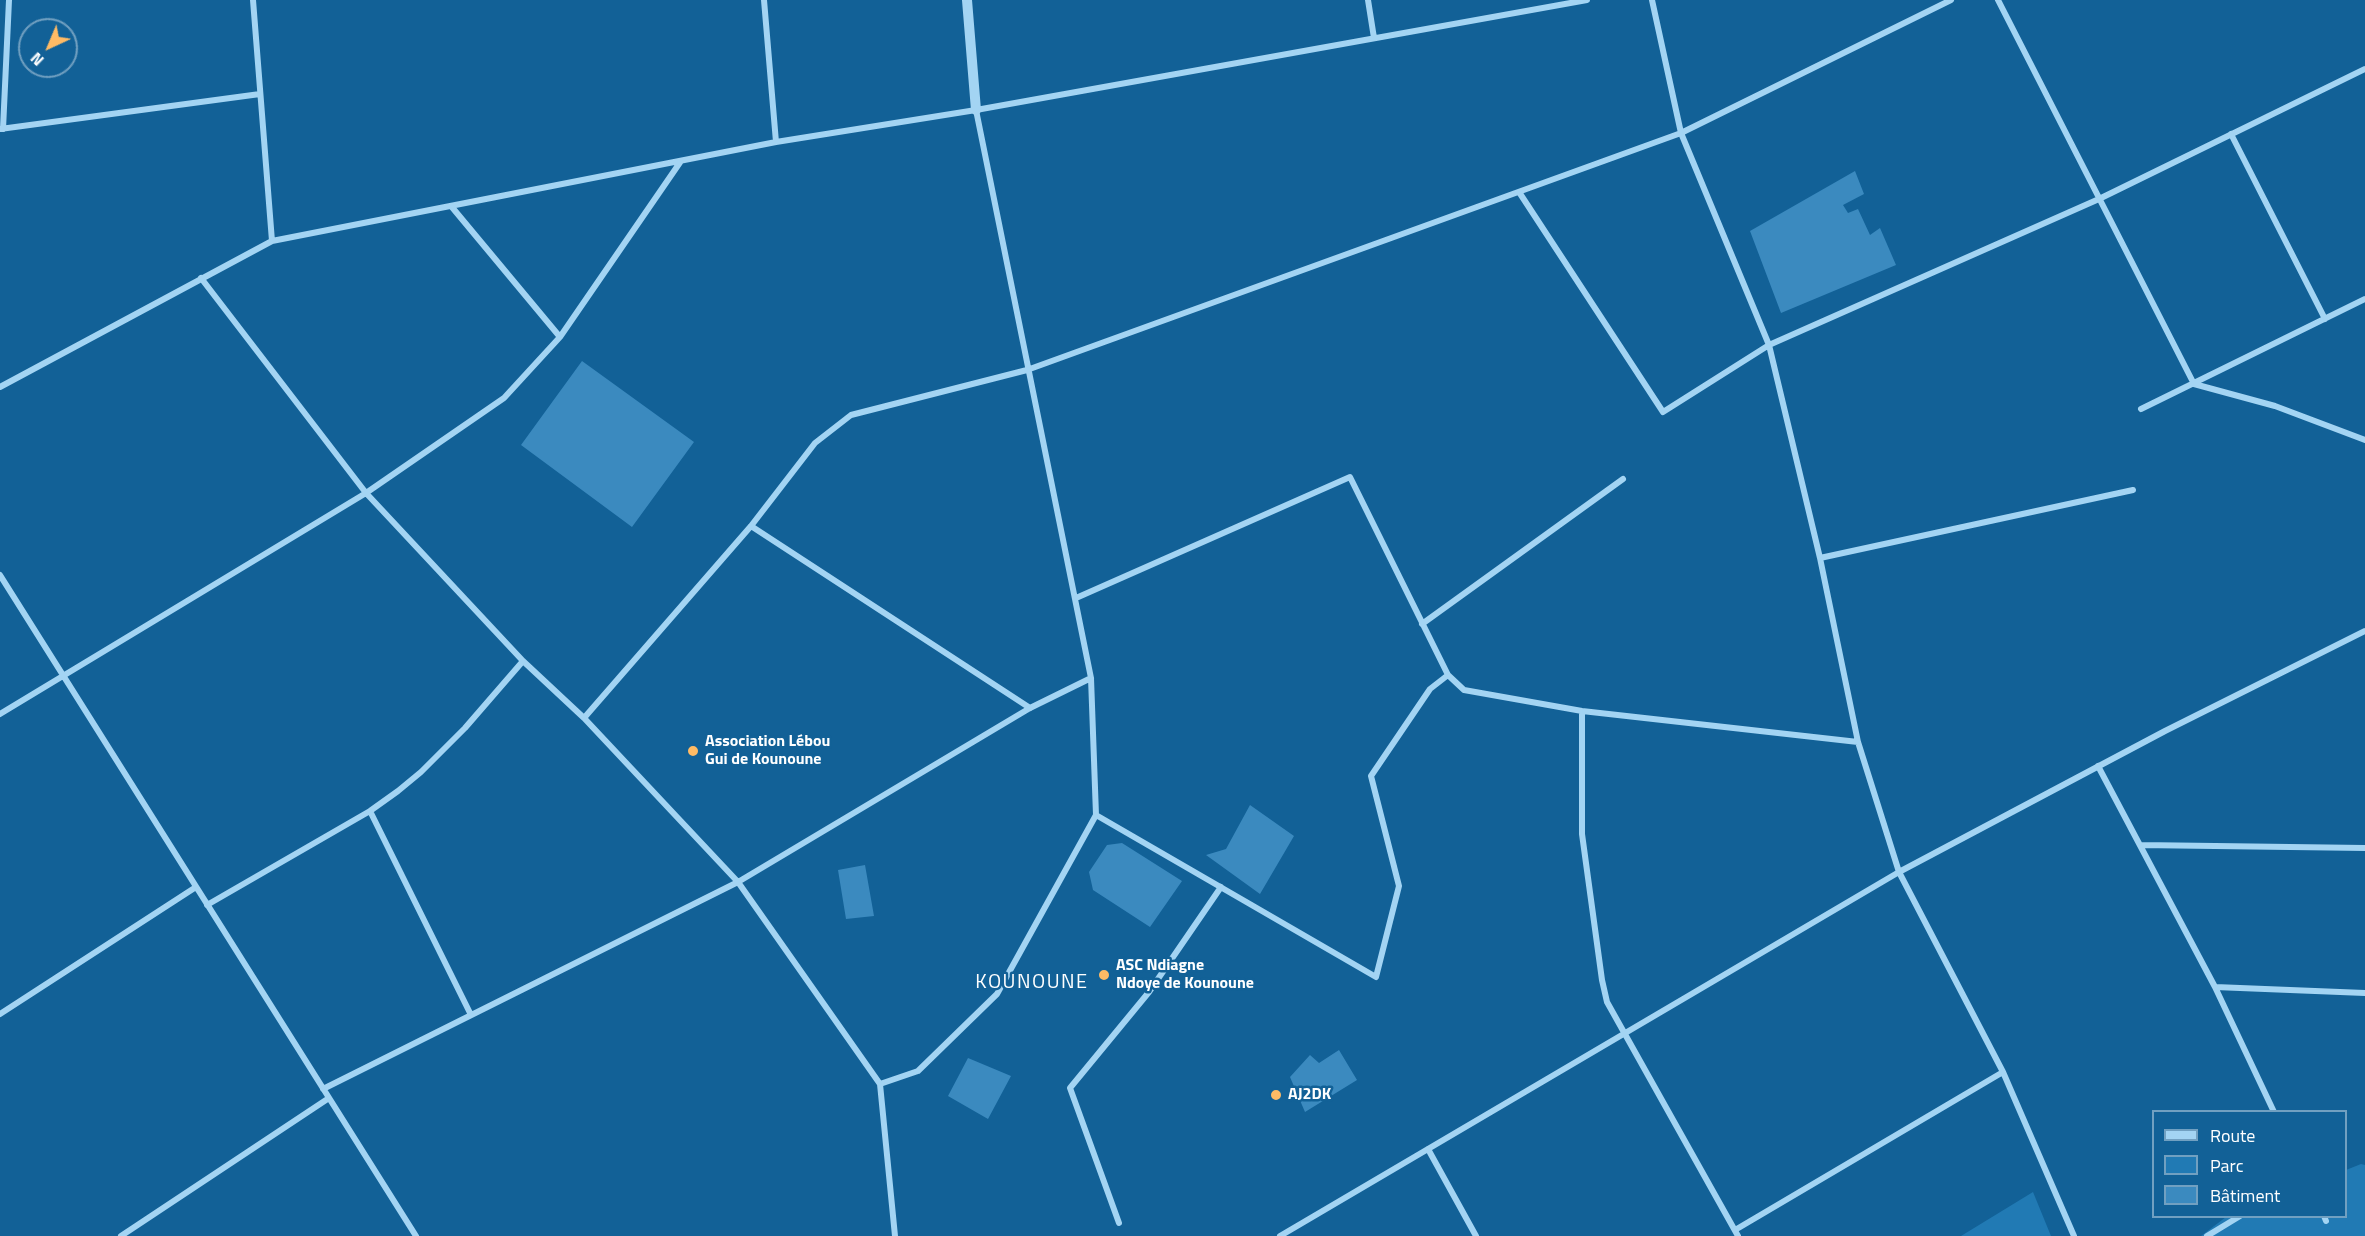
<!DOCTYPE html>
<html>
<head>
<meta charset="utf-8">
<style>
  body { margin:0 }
  #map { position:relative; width:2365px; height:1236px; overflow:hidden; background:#126197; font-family:"Titillium Web",sans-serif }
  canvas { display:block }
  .legend { position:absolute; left:2152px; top:1110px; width:195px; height:108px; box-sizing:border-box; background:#126197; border:2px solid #71a0c1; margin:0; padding:8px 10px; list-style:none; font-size:18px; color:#fff }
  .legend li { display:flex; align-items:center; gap:12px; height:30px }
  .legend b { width:30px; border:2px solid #71a0c1 }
  .north { position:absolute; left:18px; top:18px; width:60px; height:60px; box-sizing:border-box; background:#126197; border:2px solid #71a0c1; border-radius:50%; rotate:224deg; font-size:16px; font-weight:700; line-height:24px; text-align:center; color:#fff }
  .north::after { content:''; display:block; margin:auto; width:21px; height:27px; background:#ffbb65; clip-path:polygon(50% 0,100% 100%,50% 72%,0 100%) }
</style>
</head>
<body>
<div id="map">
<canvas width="2365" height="1236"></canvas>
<ul class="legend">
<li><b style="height:8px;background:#a3d4f3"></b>Route</li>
<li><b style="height:16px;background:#217ab4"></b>Parc</li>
<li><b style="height:16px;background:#3b8abf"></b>Bâtiment</li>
</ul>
<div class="north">N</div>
</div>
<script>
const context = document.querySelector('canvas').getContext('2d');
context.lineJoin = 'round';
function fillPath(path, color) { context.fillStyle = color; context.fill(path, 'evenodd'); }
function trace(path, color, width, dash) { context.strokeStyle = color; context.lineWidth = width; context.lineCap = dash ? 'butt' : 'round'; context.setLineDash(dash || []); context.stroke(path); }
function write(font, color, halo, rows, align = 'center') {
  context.font = font + ' "Titillium Web",sans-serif'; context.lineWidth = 5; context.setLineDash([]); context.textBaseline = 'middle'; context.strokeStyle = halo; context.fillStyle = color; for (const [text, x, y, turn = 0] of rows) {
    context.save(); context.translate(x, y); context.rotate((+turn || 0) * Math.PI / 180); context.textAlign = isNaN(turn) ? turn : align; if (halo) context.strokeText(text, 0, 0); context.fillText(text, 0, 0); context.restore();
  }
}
fillPath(new Path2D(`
  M2361 1164 2365 1165V1236H2201L2226 1217 2346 1216V1170Z
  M2033 1192 2051 1236H1961Z`), '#217ab4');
fillPath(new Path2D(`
  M1855 171 1864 194 1843 205 1848 213 1858 209 1870 235 1880 228 1896 265 1781 313 1750 231Z
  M582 361 694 442 632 527 521 445Z
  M1250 805 1294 836 1260 894 1206 855 1226 849Z
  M1122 843 1182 881 1150 927 1093 890 1089 872 1107 845Z
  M865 865 874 916 846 919 838 870Z
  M1339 1050 1357 1080 1305 1112 1290 1077 1310 1055 1319 1063Z
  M968 1058 1011 1076 988 1119 948 1096Z`), '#3b8abf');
trace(new Path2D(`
  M253 0 272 241
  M764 0 776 142
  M1368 0 1374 38
  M1652 0 1681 133 1769 345 1820 558 1858 742 1899 872 2003 1072 2074 1236
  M1998 0 2194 384 2275 406 2365 440
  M0 129 260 94
  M3 129 9 0
  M2231 134 2325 319
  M1519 192 1663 412 1769 345 2099 199 2365 69
  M451 206 560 337
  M201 278 366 493 523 661 584 718 738 882 880 1084 895 1236
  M0 387 272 241 776 142 976 110 1587 0
  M2141 409 2365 299
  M751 526 1030 708
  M1820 558 2133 490
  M0 575 416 1236
  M1076 598 1350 477 1448 675 1464 690 1582 711 1858 742
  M1422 624 1623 479
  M1582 711V834L1602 980 1607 1002 1738 1236
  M0 714 366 493 504 398 560 337 681 161
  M584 718 751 526 815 443 851 415 1027 370 1681 133 1951 0
  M2098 766 2215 987 2274 1112
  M370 811 471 1015
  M1096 815 1376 977 1399 886 1371 776 1430 689 1448 675
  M2140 845 2365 848
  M207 905 370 811 398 791 421 772 465 728 523 661
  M2215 987 2365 993
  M0 1014 196 887
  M880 1084 918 1071 997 994 1096 815 1091 678 976 110
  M323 1089 738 882 1030 708 1091 678
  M1428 1149 1476 1236
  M2324 1216 2326 1221
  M1119 1223 1070 1088 1149 992 1221 887
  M1735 1230 2003 1072
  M121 1236 329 1098
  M1280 1236 1899 872 2165 731 2365 631
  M2207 1236 2240 1216`), '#a3d4f3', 6);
trace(new Path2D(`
  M967 0 976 110`), '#a3d4f3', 10);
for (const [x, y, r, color] of [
  [693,751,6,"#ffbb65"],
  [1104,975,6,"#ffbb65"],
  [1276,1095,6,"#ffbb65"]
]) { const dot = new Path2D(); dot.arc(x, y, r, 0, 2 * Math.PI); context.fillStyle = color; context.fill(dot); trace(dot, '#126197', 2); }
write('bold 16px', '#fff', '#126197', [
  ["Association Lébou",705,742],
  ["Gui de Kounoune",705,760],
  ["ASC Ndiagne",1116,966],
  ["Ndoye de Kounoune",1116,984],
  ["AJ2DK",1288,1095]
], 'left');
context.letterSpacing = '1.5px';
write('20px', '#fff', '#126197', [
  ["KOUNOUNE",1032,983]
]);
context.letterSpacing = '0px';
</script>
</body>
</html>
